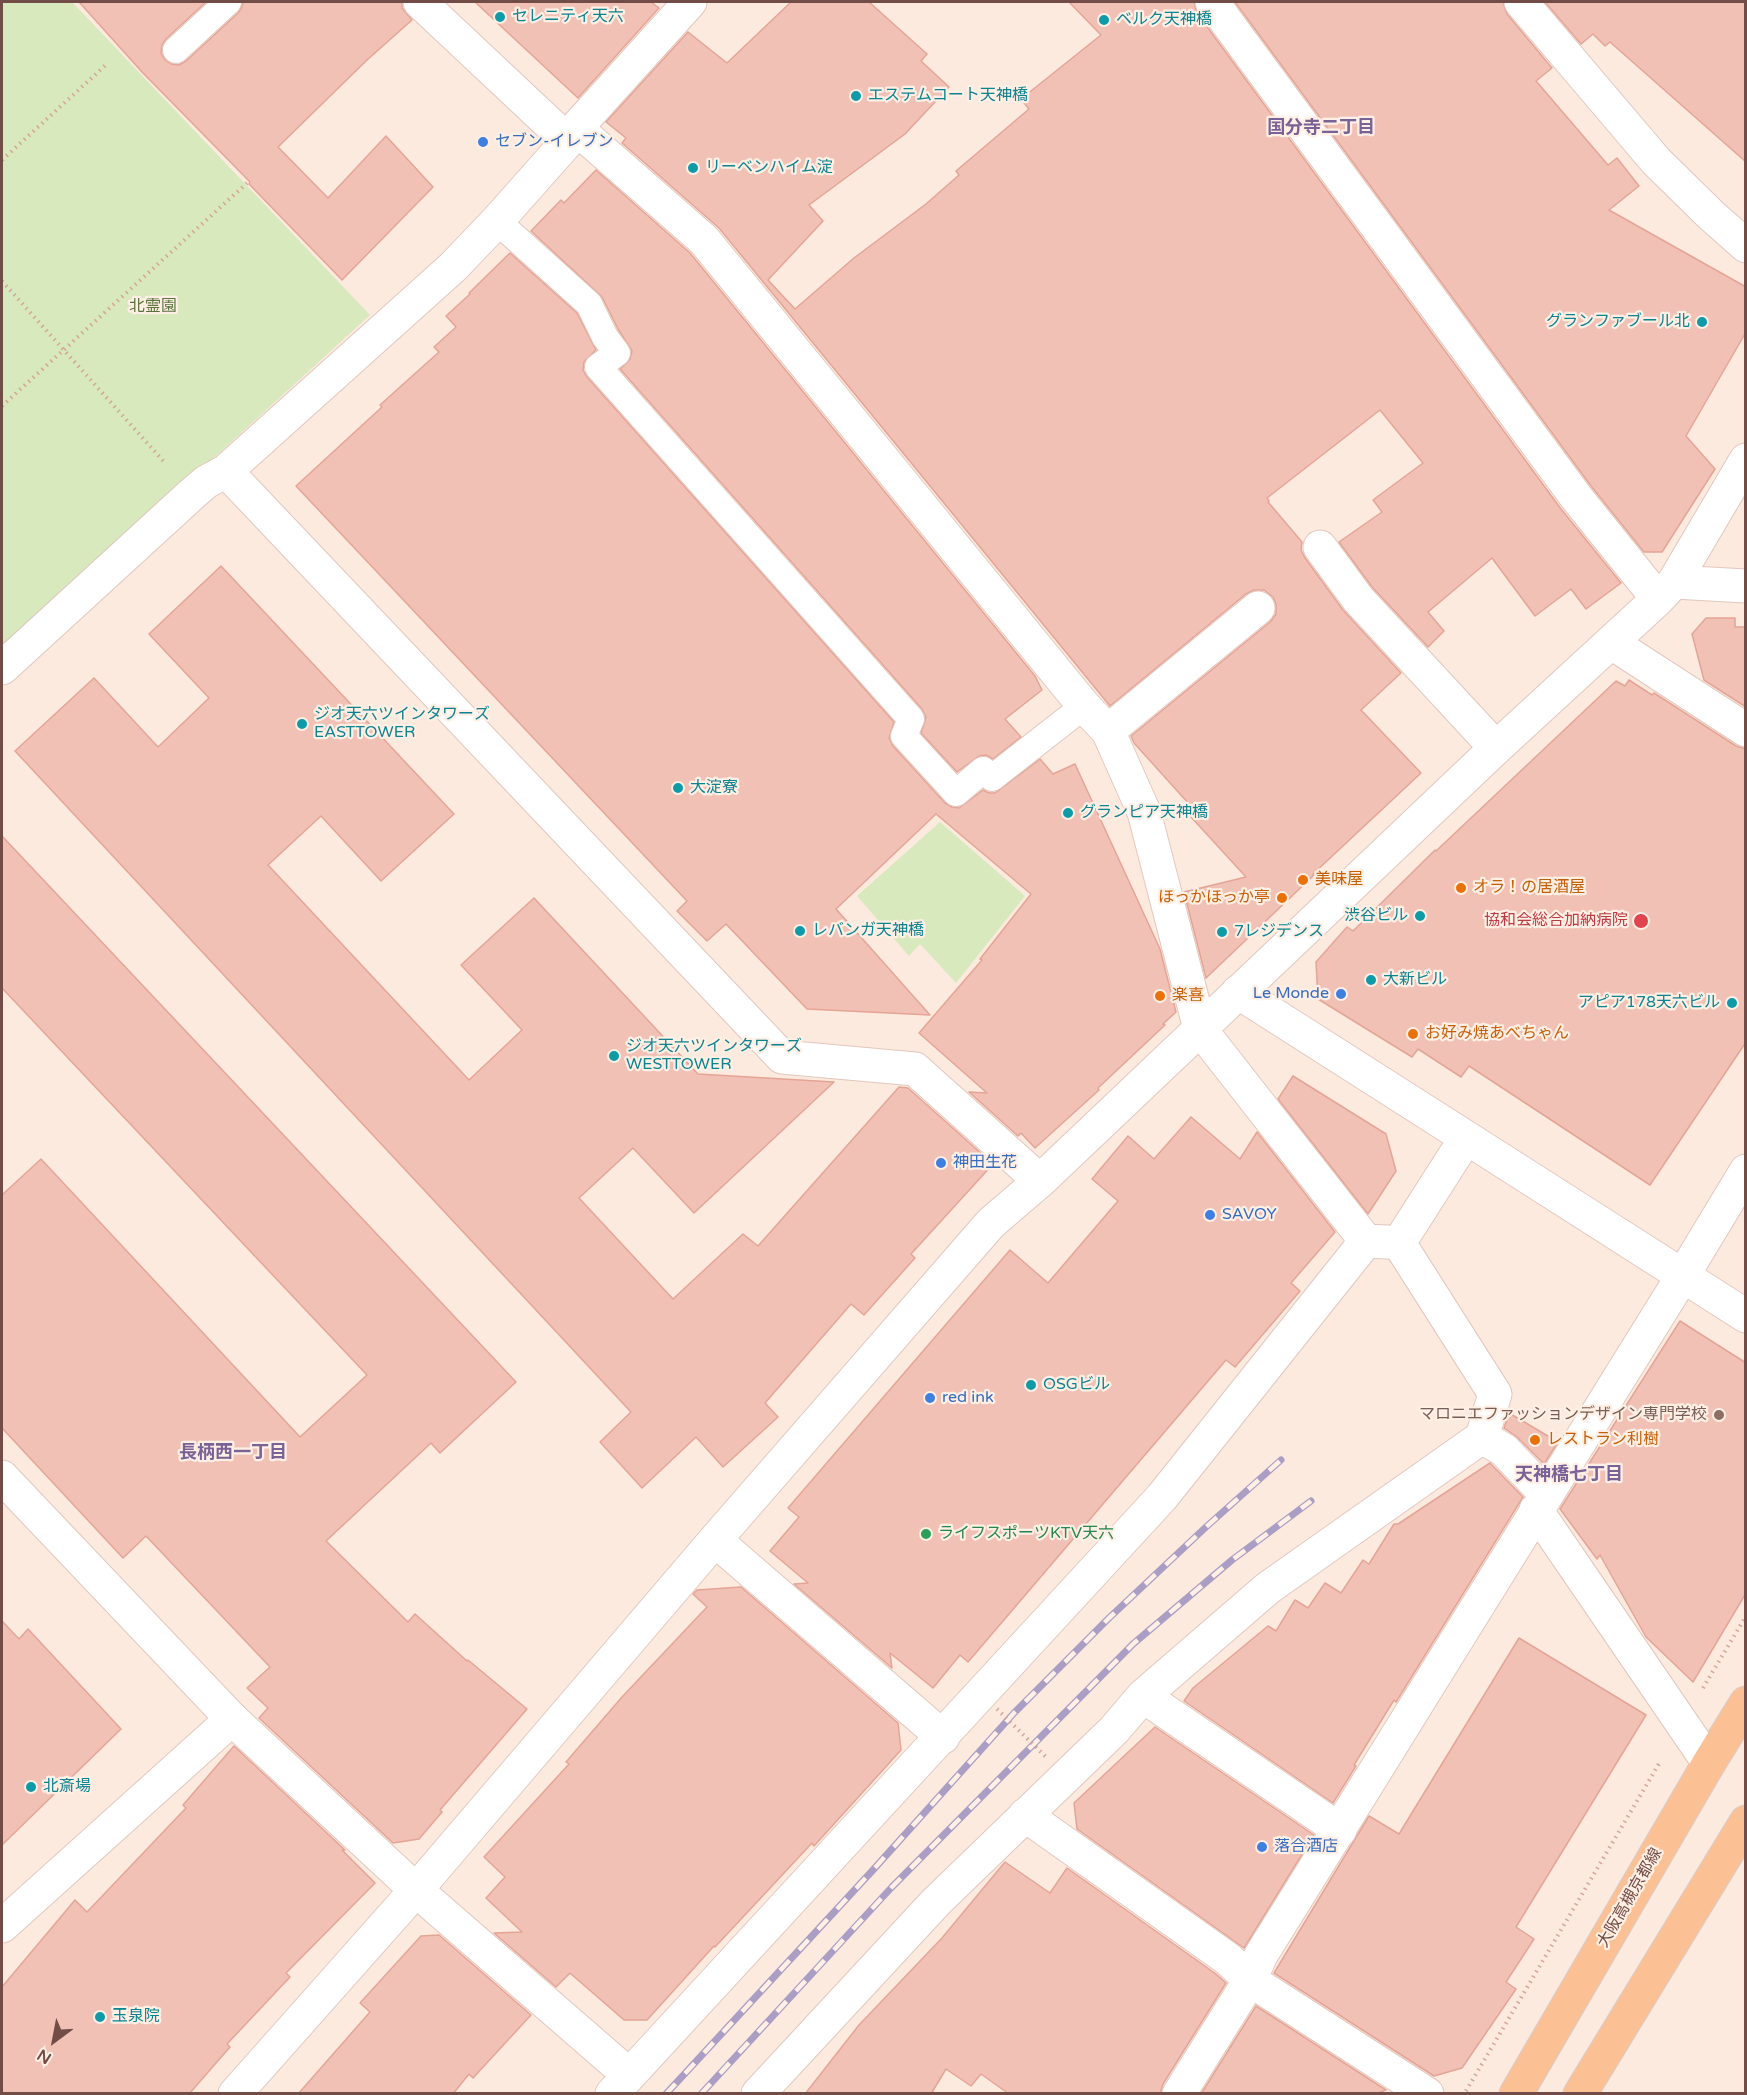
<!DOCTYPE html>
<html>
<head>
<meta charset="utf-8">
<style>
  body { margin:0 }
  #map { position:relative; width:1747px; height:2095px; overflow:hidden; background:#fceade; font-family:"Varela Round",sans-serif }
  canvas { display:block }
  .frame { position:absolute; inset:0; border:3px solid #724d47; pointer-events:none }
  .north { position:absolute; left:24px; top:2011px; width:60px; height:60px; -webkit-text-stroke:4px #ffefe4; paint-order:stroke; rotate:212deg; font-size:16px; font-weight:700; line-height:24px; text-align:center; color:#724d47 }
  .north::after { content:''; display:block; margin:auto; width:21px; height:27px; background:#724d47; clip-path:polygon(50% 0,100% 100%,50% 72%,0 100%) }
</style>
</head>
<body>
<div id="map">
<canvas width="1747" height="2095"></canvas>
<div class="frame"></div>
<div class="north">N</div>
</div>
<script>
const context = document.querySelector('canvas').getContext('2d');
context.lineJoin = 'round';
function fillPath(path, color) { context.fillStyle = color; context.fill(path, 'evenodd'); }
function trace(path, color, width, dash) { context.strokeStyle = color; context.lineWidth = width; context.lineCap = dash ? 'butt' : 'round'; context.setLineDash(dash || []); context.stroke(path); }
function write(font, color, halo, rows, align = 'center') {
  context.font = font + ' "Varela Round","Noto Sans JP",sans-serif'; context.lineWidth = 4.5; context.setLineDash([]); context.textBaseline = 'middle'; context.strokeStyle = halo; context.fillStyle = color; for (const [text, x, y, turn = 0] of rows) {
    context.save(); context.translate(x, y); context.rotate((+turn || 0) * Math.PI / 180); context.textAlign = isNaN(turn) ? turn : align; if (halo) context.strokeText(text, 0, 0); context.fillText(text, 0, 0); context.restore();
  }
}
fillPath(new Path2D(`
  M2 2H72L370 315 2 652Z
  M940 822 1025 896 956 983 920 944 909 956 857 896Z`), '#d8e9bd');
const building = new Path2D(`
  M79 2H206L166 39 162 45 161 53 165 60 171 64 179 65 186 61 238 13 242 7 243 2H402V8L412 20 367 60 278 147 328 198 386 136 433 187 342 280 249 184 250 182 142 72Z
  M475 2H651L659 8 578 98Z
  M791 2H869L927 54 921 61 949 87 905 134 809 205 823 221 768 280 795 309 854 258 926 204 959 175 956 171 1029 109 1021 99 1101 35 1069 2H1194L1197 13 1561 509 1621 583 1586 609 1571 589 1535 616 1492 558 1428 612 1444 631 1428 647 1372 587 1339 542 1382 512 1373 500 1423 463 1380 410 1267 498 1269 501 1268 502 1302 542 1301 550 1305 558 1343 610 1401 673 1361 710 1421 773 1313 874 1314 875 1206 978 1184 892 1246 877 1180 805 1189 804 1134 743 1131 736 1270 622 1276 614V604L1273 597 1264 590H1254L1246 594 1110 706 719 228 622 143 626 138 606 122 688 32 727 63Z
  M1235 2H1503L1507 14 1552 68 1536 81 1608 165 1617 158 1639 186 1609 210 1746 287V332L1686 436 1715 469 1662 552H1644L1591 486Z
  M1545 2H1746V162L1610 42 1605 46 1593 34 1581 44Z
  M596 170 690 253 1035 676 1042 690 1005 719 1021 737 993 759 986 755 979 756 957 772 921 733 926 717 922 709 620 369 630 359 632 351 618 329 602 297 531 231 561 200 564 203Z
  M510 253 577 313 596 350 584 362 583 370 587 377 894 722 889 738 893 746 945 803 952 807 959 808 983 790 989 793H995L1040 759 1053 774 1075 764 1160 949 1176 1012 1163 1024 1165 1025 1098 1088 1099 1090 1035 1148 1021 1133 1018 1136 969 1092 987 1093 919 1033 982 960 980 959 1031 894 936 814 836 909 930 1015 807 1009 726 924 707 941 677 911 687 901 296 486 382 407 380 405 439 352 434 347 456 327 446 316 470 294 469 293Z
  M221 566 454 814 381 881 321 816 268 865 469 1080 522 1030 461 965 534 898 698 1074 834 1082 694 1213 633 1148 579 1198 673 1299 743 1234 758 1246 899 1087 908 1088 993 1164 911 1254 915 1258 864 1315 851 1304 765 1403 778 1417 723 1467 696 1437 642 1488 600 1442 631 1412 15 751 94 678 158 747 209 698 149 634Z
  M1706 618H1735V627H1746V707L1704 680 1692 634Z
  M1629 680 1652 695 1654 693 1736 746 1746 749V1042L1650 1185 1469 1066 1461 1077 1418 1049 1412 1057 1318 999 1316 962 1347 927 1353 931 1435 850 1436 851 1616 681 1625 686Z
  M2 836 516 1382 440 1453 431 1443 326 1541 408 1622 415 1614 467 1661 468 1660 527 1709 440 1810 442 1812 419 1839 393 1843 259 1718 268 1708 247 1688 270 1667 146 1536 123 1558 2 1428V1195L41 1159 300 1437 367 1375 2 988Z
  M1293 1076 1386 1134 1396 1171 1368 1214 1278 1099Z
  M1191 1117 1240 1159 1257 1132 1335 1232 1291 1283 1300 1291 1235 1367 1226 1360 968 1662 960 1655 933 1688 890 1653 892 1668 794 1584 808 1583 770 1551 799 1517 788 1508 1010 1250 1048 1283 1118 1201 1092 1179 1128 1136 1154 1159Z
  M1680 1321 1746 1363V1593L1693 1682 1646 1637 1600 1555 1597 1559 1560 1509Z
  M1509 1413 1558 1442 1544 1464 1517 1437 1504 1428Z
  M1490 1463 1523 1497 1396 1702 1394 1700 1354 1765 1356 1766 1333 1803 1184 1701 1193 1688 1268 1626 1276 1631 1295 1600 1308 1608 1325 1583 1341 1593 1363 1560 1369 1564 1394 1524H1398Z
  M741 1587 898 1723 901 1750 814 1846 812 1843 715 1947 714 1946 647 2020H624L570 1973 556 1987 494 1933 522 1932 486 1898 505 1877 484 1857 569 1764 566 1762 622 1697 707 1607 693 1594 697 1590Z
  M2 1621 19 1639 28 1629 121 1729 2 1845Z
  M1519 1638 1646 1715 1516 1927 1534 1939 1506 1982 1516 1989 1462 2068 1434 2076 1274 1973 1369 1816 1399 1834Z
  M1155 1727 1314 1835 1244 1948 1077 1829 1074 1803Z
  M234 1746 345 1850H342L375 1883 286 1973 290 1977 227 2044 230 2047 189 2094H2V1987L75 1900 87 1912 186 1808 183 1805Z
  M1005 1862 1050 1893 1067 1868 1216 1974 1226 1983 1163 2084 1160 2094H1009L981 2074 971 2086 946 2069 931 2094H805L859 2025 942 1938Z
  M439 1935 531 2015 473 2078 469 2074 453 2094H298L370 2012 360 2003 421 1936Z
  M1256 2006 1386 2090 1375 2094H1201Z`);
fillPath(building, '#f2c1b6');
trace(building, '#e4a496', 1.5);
const service = new Path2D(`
  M176 50 228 2
  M497 221 589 304 605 337 617 353 598 367 911 719 904 736 956 793 983 770 992 778 1084 706`);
const minor = new Path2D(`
  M420 2 568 141
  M1212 2 1576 497 1658 599
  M1521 2 1656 161 1711 215 1746 246
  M576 128 704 240 1084 706 1108 731 1144 812 1200 1029 1366 1241
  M226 471 782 1057 915 1069 1040 1181
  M1320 547 1358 599 1496 748
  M1674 582 1746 586
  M1612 643 1746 730
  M2 668 192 494 206 482 226 471 453 267 497 221 568 141 576 128 690 2
  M1108 731 1258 608
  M1399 1243 1466 1138
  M1482 1437 1504 1450 1546 1494
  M1536 1510 1709 1763
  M715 1540 943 1737
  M1143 1696 1340 1830
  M1025 1815 1228 1959 1250 1980 1427 2094
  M2 1926 232 1719
  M235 2094 416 1890 715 1540 991 1223 1040 1181 1496 748 1658 599 1674 582 1746 460
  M612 2094 1162 1497 1366 1241 1387 1242
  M758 2094 936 1902 1114 1730 1143 1696 1268 1588 1482 1437 1495 1394 1399 1243
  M1179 2094 1250 1980 1261 1955 1682 1277 1746 1171`);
const tertiary = new Path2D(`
  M1238 992 1746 1316
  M2 1477 232 1719 416 1890 629 2075`);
const primary = new Path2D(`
  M1516 2094 1709 1763 1746 1703
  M1580 2094 1746 1822`);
trace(service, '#e2c7be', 28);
trace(minor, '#e2c7be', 35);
trace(tertiary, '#e2c7be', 35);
trace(primary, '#d8cdcb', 35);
trace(new Path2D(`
  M2 160 108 63
  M2 281 166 464
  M2 406 247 183
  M1703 1688 1746 1616
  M1466 2091 1660 1762`), '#d6a59a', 4, [1.5, 4.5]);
trace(service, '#fff', 26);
trace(minor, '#fff', 33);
trace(tertiary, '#fff', 33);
trace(primary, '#fcc095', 33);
const rail = new Path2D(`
  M666 2094 873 1870 1014 1713 1109 1618 1206 1527 1281 1460
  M701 2094 891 1888 1133 1644 1232 1560 1311 1501`);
trace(rail, '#ab9ec4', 7);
trace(rail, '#ffefe4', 4.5, [14]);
trace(new Path2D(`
  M997 1709 1047 1758`), '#d6a59a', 4, [1.5, 4.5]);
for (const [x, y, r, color] of [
  [500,17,6,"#0f9aa8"],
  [1104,20,6,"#0f9aa8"],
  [856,96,6,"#0f9aa8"],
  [483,142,6,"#3f7fe0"],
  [693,168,6,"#0f9aa8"],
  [1702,322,6,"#0f9aa8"],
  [302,724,6,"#0f9aa8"],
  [678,788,6,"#0f9aa8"],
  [1068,813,6,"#0f9aa8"],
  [1303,880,6,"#e8710a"],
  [1461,888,6,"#e8710a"],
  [1282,898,6,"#e8710a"],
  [1420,916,6,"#0f9aa8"],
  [1641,921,8,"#e0444e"],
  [800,931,6,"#0f9aa8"],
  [1222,932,6,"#0f9aa8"],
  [1371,980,6,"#0f9aa8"],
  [1341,994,6,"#3f7fe0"],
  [1160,996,6,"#e8710a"],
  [1732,1003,6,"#0f9aa8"],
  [1413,1034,6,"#e8710a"],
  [614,1056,6,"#0f9aa8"],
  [941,1163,6,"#3f7fe0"],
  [1210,1215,6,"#3f7fe0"],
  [1031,1385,6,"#0f9aa8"],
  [930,1398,6,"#3f7fe0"],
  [1719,1415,6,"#8d6e63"],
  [1535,1440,6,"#e8710a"],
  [926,1534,6,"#2e9e5b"],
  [31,1787,6,"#0f9aa8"],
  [1262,1847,6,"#3f7fe0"],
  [100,2017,6,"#0f9aa8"]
]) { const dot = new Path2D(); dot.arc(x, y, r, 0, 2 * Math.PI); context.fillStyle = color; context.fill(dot); trace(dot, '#ffefe4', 2); }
write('16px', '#0d838f', '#ffefe4', [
  ["セレニティ天六",512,17],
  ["ベルク天神橋",1116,20],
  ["エステムコート天神橋",868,96],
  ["リーベンハイム淀",705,168],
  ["グランファブール北",1690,322,"right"],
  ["ジオ天六ツインタワーズ",314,715],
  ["EASTTOWER",314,733],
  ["大淀寮",690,788],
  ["グランピア天神橋",1080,813],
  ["渋谷ビル",1408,916,"right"],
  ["レバンガ天神橋",812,931],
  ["7レジデンス",1234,932],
  ["大新ビル",1383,980],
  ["アピア178天六ビル",1720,1003,"right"],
  ["ジオ天六ツインタワーズ",626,1047],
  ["WESTTOWER",626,1065],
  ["OSGビル",1043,1385],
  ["北斎場",43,1787],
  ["玉泉院",112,2017]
], 'left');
write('16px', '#366cbe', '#ffefe4', [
  ["セブン-イレブン",495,142],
  ["Le Monde",1329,994,"right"],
  ["神田生花",953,1163],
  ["SAVOY",1222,1215],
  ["red ink",942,1398],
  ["落合酒店",1274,1847]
], 'left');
write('16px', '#58733c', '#ffefe4', [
  ["北霊園",153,307]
]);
write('16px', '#c56008', '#ffefe4', [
  ["美味屋",1315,880],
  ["オラ！の居酒屋",1473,888],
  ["ほっかほっか亭",1270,898,"right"],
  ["楽喜",1172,996],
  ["お好み焼あべちゃん",1425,1034],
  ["レストラン利樹",1547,1440]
], 'left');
write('16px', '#be3a42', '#ffefe4', [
  ["協和会総合加納病院",1628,921]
], 'right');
write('16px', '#785e54', '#ffefe4', [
  ["マロニエファッションデザイン専門学校",1707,1415]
], 'right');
write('16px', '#27864d', '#ffefe4', [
  ["ライフスポーツKTV天六",938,1534]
], 'left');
write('16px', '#724d47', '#ffefe4', [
  ["大阪高槻京都線",1630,1898,-60]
]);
write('bold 18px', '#796295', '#ffefe4', [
  ["国分寺二丁目",1321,128],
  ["長柄西一丁目",233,1453],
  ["天神橋七丁目",1569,1475]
]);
</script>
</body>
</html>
